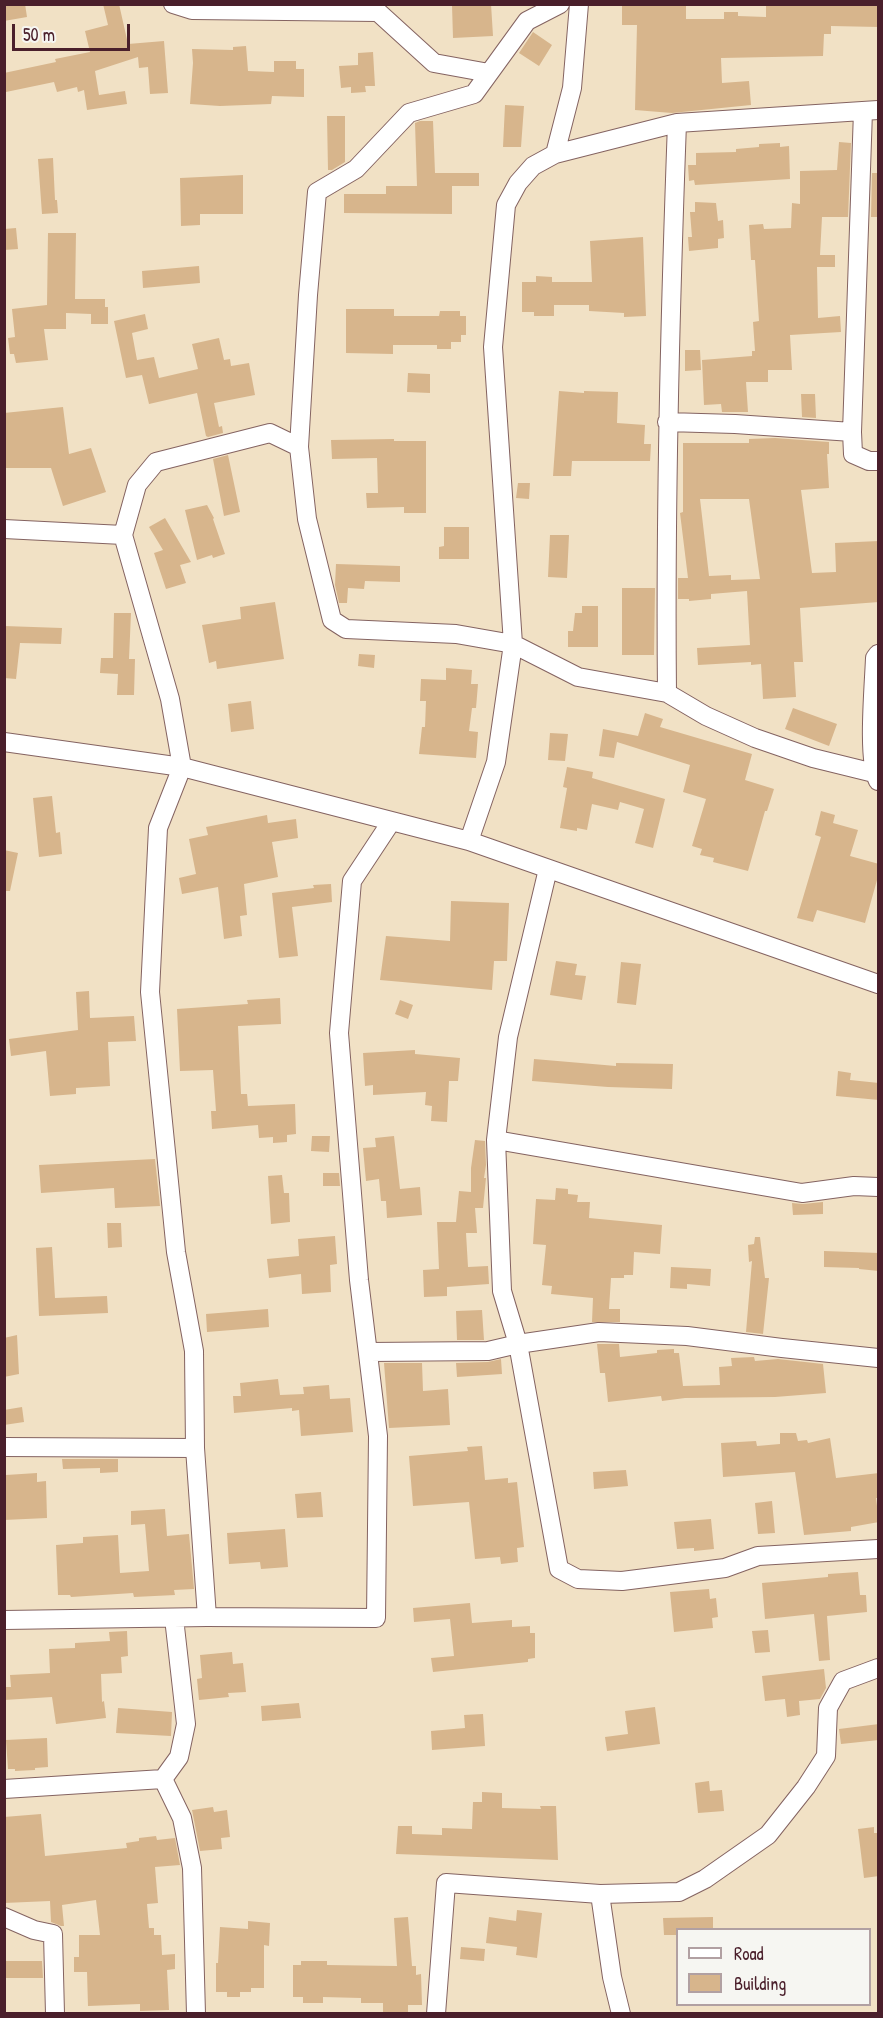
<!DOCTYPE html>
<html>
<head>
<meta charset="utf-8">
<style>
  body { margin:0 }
  #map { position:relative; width:883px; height:2018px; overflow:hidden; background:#f1e1c5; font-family:"Patrick Hand",sans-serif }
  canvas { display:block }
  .frame { position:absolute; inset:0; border:6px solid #4a1f2b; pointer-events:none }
  .legend { position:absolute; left:676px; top:1928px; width:195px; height:78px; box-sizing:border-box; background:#f6f6f2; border:2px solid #b1a0a2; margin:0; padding:8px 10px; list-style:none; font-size:18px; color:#4a1f2b }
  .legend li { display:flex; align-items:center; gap:12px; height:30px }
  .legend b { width:30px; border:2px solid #b1a0a2 }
  .scale { position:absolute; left:12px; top:24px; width:118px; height:27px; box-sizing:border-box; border:3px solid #4a1f2b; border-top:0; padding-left:8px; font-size:18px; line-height:21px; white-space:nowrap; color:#4a1f2b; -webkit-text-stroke:4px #f6f6f2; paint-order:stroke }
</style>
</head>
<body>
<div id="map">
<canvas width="883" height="2018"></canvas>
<div class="frame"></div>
<ul class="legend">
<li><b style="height:8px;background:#fff"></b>Road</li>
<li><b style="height:16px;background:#d7b58c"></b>Building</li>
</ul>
<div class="scale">50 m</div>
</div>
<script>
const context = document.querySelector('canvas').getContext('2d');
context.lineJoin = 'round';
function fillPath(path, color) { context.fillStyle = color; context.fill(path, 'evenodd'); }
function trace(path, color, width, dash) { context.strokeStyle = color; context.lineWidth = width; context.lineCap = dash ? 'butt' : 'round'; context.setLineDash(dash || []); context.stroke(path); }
fillPath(new Path2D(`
  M4 4H25L27 17 4 21Z
  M103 4H119L128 44 164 41 168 93 150 94 148 67 139 68 138 57 95 71 99 95 125 91 127 104 87 110 84 90 78 92 77 87 57 92 54 82 6 92 4 73 56 62 55 59 90 52 85 31 108 25Z
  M491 4 493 36 453 38 452 5Z
  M686 4V19H724V12H738V16L766 17V4H879V27L831 26V34H824L823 56 721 58 722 83 749 81 751 105 672 113 635 110 637 25H622V5Z
  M533 32 552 45 539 66 519 53Z
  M246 46 248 71 274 72V61H296V69H304V97L272 96 271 104 220 106 190 104 193 63 192 49 233 50V47Z
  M373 52 375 86H365L366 92 351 93V87L341 88 339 66 358 65V53Z
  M505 105 524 106 521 147H503Z
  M327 116H345V162L332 170H328Z
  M420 121H433L435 173H479V186H452V214L344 213V194H386V186H417L415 123Z
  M839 142 851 143 848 217H822L820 255H835V267H817L818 318 840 316 841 332 790 335 792 370H768V382H746L748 412H722L721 404 704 405 702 360 752 356V351H755L753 322 759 321 755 260H751L749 225 763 224 764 229 791 228 792 203 800 204V171L837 170Z
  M780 143V147L789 146 790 179 695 185 694 180 689 181 688 165H696V153L736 152V149L759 147V144Z
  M53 158 55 200H57L58 213 42 214 38 159Z
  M872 173H879V217H871Z
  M243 175V214H200V225L181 226 180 178Z
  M695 202 716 203 718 221 723 220 724 238 718 239V248L689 251 688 237H692L690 212H695Z
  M16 228 18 249 4 250V229Z
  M48 233H76L75 299H105V307H108V324H91V314L66 313V329H44L48 360 16 363 14 354H10L8 338 15 337 12 309 47 305Z
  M643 237 646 316 624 317V313L589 311V305H554V316H534V312H522V282H536V276L552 277V282H592L590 241Z
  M199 266 200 283 143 288 142 271Z
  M346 309H394V316H439L440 311H460V316H466V335H461V342H451V349H437V345H393V354L346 353Z
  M145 314 148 329 132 333 137 360 154 357 159 378 198 369 192 344 219 338 224 360 230 359 231 366 249 363 255 395 214 403 219 427 222 426 223 433 208 437 206 436 197 393 149 404 142 375 126 378 114 321Z
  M685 350H700L701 370 685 371Z
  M408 373 430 374V393L407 392Z
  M559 391 584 393V391L618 392 617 423 645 425 644 444H651L650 461H572L571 476H553Z
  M801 394H815L816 418 802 417Z
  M63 407 69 454 91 448 106 492 63 506 51 468H4V413Z
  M775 438 829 442V454H827L829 488 801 490 812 573 836 572 835 543 879 541V602L800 608 803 662H794L796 697 763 699 761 664 751 665V662L698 665 697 648 750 645 747 591 711 594V599L689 601V599H678V578H688L680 513 683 512V443H749V439ZM700 499H749L760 579 731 580V575L709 576Z
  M394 439V441H426V513H404V507L367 508 366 493H378L377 458 332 459 331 440Z
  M228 455 240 512 224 516 213 459Z
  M518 483H530L529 499 516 498Z
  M207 505 214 518 213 519 225 554 213 558 212 555 197 560 185 510Z
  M165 518 191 562 180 565 186 583 166 589 154 553 163 550 149 527Z
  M444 527H469V559H439V547L444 546Z
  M550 535H569L567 578 548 577Z
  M336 564 400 566V582L365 581 364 589 348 588 347 603H339L335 585Z
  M622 588H655L654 655H622Z
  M275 602 284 659 217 669 216 661 209 663 202 625 241 619 240 607Z
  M582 606H598V647H568V631H573L575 613H582Z
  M114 613H131L129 659H135L134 695H117L118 674 100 673 101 658H113Z
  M4 626 62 628 61 644 20 643 16 679 4 678Z
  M359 654 375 655 374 668 358 666Z
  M446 668 472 670 471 684H478L476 708H472L469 731 478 732 476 758 419 754 422 727H425L426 701H420L421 679 446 680Z
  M251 701 254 729 231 732 228 704Z
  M793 708 837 724 829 746 785 729Z
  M645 713 663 719 660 727 752 754 745 780 774 789 767 811H765L748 871 713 862 714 858 700 855 702 849 692 846 706 799 683 792 690 765 617 742 614 758 599 756 603 729 638 736Z
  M550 733 568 734 565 761 548 760Z
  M567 767 593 772 592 778 665 799 653 848 635 843 644 809 620 802 618 810 592 804 587 830 577 828V831L560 828 567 788 563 787Z
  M52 796 56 833 60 832 62 854 39 857 33 798Z
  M821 811 835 815 833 823 858 830 850 856 879 864V880H877L865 923 817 910 813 922 797 918 821 837 815 835Z
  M267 815 268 823 296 819 298 838 272 842 278 877 244 884 247 915 240 916 242 936 224 939 218 887 182 894 179 878 196 874 189 839 208 835 206 827Z
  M4 850 18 853 10 891H4Z
  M331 884 332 902 292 907 298 956 279 958 272 893 314 888 313 885Z
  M451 901 509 903 507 961H494L492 990 380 980 386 936 450 941Z
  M556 961 577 964 575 975 586 976 582 1000 550 995Z
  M621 962 641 964 636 1005 617 1003Z
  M89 991 90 1018 134 1016 136 1041 108 1042 110 1086 76 1088V1094L50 1096 46 1051 11 1056 9 1039 78 1030 76 992Z
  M280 998 281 1024 238 1026 241 1094H247L248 1106 295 1104 296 1134 287 1135V1142L273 1143V1137L259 1138 258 1125 212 1129 211 1111H216L213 1070 180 1071 177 1009 248 1004 247 1000Z
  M400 1000 413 1005 408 1019 395 1014Z
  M415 1050V1054L460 1058 458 1081H449L447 1122 431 1121 432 1106 425 1105 426 1092 373 1095V1085L365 1086 363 1053Z
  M534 1059 616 1066V1063L673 1064 672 1089 608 1087 532 1081Z
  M838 1071 851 1073 850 1080 879 1083V1100L836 1096Z
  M312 1136H330L329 1152 311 1151Z
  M394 1136 400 1189 420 1187 422 1215 387 1218 386 1201H381L379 1179 366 1181 363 1148 376 1147 375 1138Z
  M475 1140 485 1141 486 1165 484 1178H486L483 1208H475L477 1233H466L468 1267 488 1266 489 1284 447 1287V1296L424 1297 423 1270 439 1269 437 1222H456L459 1191 471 1192V1168Z
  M155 1159 160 1206 115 1208 114 1188 41 1193 39 1165Z
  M323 1173H339L340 1186H323Z
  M282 1175 284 1193H289L290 1222 271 1224 268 1176Z
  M556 1188 568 1189V1194L578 1195 577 1202H590L589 1218 662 1225 660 1254 634 1252 633 1275H624V1278H611L609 1309H620V1322H592L593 1298 551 1294 552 1286 542 1285 546 1245 533 1244 536 1199 555 1200Z
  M823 1202V1214L793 1215 792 1203 803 1204Z
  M107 1223H121L122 1247 108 1248Z
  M335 1236 337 1264 330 1265 331 1292 302 1294 301 1274 269 1278 267 1259 299 1256 298 1239Z
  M755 1237H760L765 1278H769L763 1334 746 1332 752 1261 749 1262 748 1245 754 1244Z
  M52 1247 55 1298 107 1296 108 1313 39 1316 36 1248Z
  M824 1251 879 1253V1271L859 1269V1268L824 1267Z
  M671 1267 711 1269 710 1286 687 1284V1289L670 1288Z
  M268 1309 269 1327 207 1332 206 1314Z
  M482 1310 484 1340H457L456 1311Z
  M17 1335 19 1374 4 1377V1338Z
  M597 1344H619L620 1357 657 1353V1350L674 1349V1353H679L683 1386 720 1385 719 1367 732 1366 731 1358 754 1357 755 1361 778 1359 823 1364 826 1393 775 1397 685 1398 662 1401 661 1396 608 1402 605 1373H600Z
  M501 1359 502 1374 457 1377 456 1363 488 1362Z
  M384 1363H422L423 1391 448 1389 450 1425 389 1428Z
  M278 1379 280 1395 304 1394 303 1387 329 1385 330 1399 350 1398 353 1432 301 1436 299 1410 292 1411V1408L234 1413 233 1396H241L240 1383Z
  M22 1407 24 1422 4 1425V1410Z
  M780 1433H796L798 1441 807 1440 808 1443 830 1438 836 1478 879 1473V1498H876L879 1522 851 1527V1531L804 1535 795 1472 723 1477 721 1443 756 1441 757 1446 780 1444Z
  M482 1446 485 1480 508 1478V1483L517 1482 524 1547 517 1548 518 1562 501 1564 500 1557 475 1559 469 1502 413 1506 409 1456 468 1451 467 1447Z
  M62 1459H118V1472L100 1473V1468L63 1469Z
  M626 1470 628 1486 594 1489 593 1472Z
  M37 1473V1482L46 1481 47 1518 4 1520 6 1475Z
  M321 1492 323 1517 297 1518 295 1494Z
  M772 1501 775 1533 758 1534 755 1503Z
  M165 1509 167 1536 189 1534 194 1589 174 1590 175 1595 134 1597 133 1593 71 1597 70 1595H58L56 1545 83 1543V1537L118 1535 120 1573 149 1571 145 1524 131 1525V1511Z
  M711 1519 714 1549 694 1551V1548L677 1549 674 1522Z
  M285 1529 288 1567 261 1569 260 1562 229 1564 227 1533Z
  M858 1572 860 1595H866L867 1612 827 1616 830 1660 819 1661 814 1614 765 1619 762 1583 828 1577V1574Z
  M709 1589 710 1599 716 1598 718 1617 712 1618 713 1628 674 1632 670 1592Z
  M470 1603 472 1623 512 1620V1627L530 1626V1633H535V1658L528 1659V1662L433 1672 431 1658 454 1656 450 1619 414 1622 413 1608Z
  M768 1630 770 1652 755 1653 752 1631Z
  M127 1631 128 1656 121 1657 122 1673 101 1674 102 1702 104 1701 106 1718 56 1724 52 1697 4 1700V1687H11L10 1675 50 1673 49 1649 75 1648V1643L110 1641 109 1632Z
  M232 1652 233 1664 243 1663 246 1692 228 1693 229 1697 199 1700 197 1679 202 1678 200 1655Z
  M824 1669 826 1688 820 1699 799 1701 800 1715 787 1717 785 1699 765 1701 762 1676Z
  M299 1703 301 1718 262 1721 261 1706Z
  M655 1707 660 1744 607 1751 605 1737 628 1734 625 1711Z
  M118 1708 172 1712 171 1736 116 1733Z
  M483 1714 485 1746 432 1750 431 1731 465 1728 464 1715Z
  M879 1724V1740L841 1744 839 1729Z
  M47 1738 48 1767 35 1768V1770L15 1771V1769H8L6 1740Z
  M709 1781 710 1791 722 1790 724 1811 698 1813 695 1783Z
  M482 1792 502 1793V1808L541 1809 540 1806H556L558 1860 396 1854 398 1826H412V1834L442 1835V1828L472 1829 473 1802H482Z
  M213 1807 214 1812 227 1810 230 1837 221 1838 222 1849 200 1851 192 1810Z
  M41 1814 45 1856 127 1848 126 1843 139 1841V1838L156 1836 157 1840 175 1838 180 1865 155 1867 158 1903 147 1904 149 1928H154V1935H161L162 1955 175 1954V1969L167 1970 169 2010 140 2011V2004L88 2006 87 1972H74V1957H79V1935H100L96 1900 62 1905 64 1926H61L51 1922 50 1901 4 1903V1817Z
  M874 1827V1833H879V1876L864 1878 858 1829Z
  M517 1910 542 1913 537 1958 516 1955 517 1947 486 1943 489 1917 516 1921Z
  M408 1917 412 1966H416V1975L421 1974 422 2005H408V2013H383V2003H361V1998L323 1997V2003H303V1997H293V1965H301V1961H327V1965L397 1966 394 1918Z
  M713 1917V1929H678V1935H664L663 1918Z
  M248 1921 270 1923 269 1946 264 1945V1988H251V1992H240V1997H227V1992H216V1963H218L220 1927 248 1929Z
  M461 1947 485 1949 484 1961 460 1959Z
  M4 1961H42L43 1978H4Z`), '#d7b58c');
const minor = new Path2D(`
  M173 4 192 10 378 12 434 63 489 73
  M863 111 852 432 853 454 869 461H878
  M555 154 572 88 579 4
  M667 422 735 424 852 432
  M299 447 308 295 317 192 356 169 409 113 474 94 527 21 560 4
  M4 529 123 535 170 699 182 767 158 828 150 992 176 1252 194 1351 195 1448 207 1617
  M123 535 137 485 156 462 270 433 299 447 307 519 332 620 346 629 456 634 513 644 578 677 667 693 706 716 755 738 813 758 878 774
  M878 654 875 658C874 686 867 759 878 781
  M667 693C665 503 670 313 677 123
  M4 742 182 767 469 841 878 984
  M469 841 496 762 513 644 493 347 506 205 518 183 533 166 555 154 677 123 878 110
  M496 1140 802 1193 854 1186 878 1187
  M369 1352 488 1351 518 1344 502 1291 496 1140 508 1037 548 869
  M878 1358 782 1348 687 1336 599 1332 518 1344 559 1569 578 1579 622 1581 725 1568 758 1556 878 1549
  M4 1447 195 1448
  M4 1620 207 1617 376 1618 378 1436 359 1280 339 1033 352 881 391 822
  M163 1779 182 1818 192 1868 196 2014
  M4 1789 163 1779 179 1757 186 1724 174 1618
  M600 1894 612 1977 621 2014
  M4 1917 34 1930 53 1934 55 2014
  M436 2014 446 1883 600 1894 679 1892 705 1879 768 1835 806 1787 826 1756 828 1708 843 1681 878 1668`);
trace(minor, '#846361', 20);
trace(minor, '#fff', 18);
</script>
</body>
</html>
